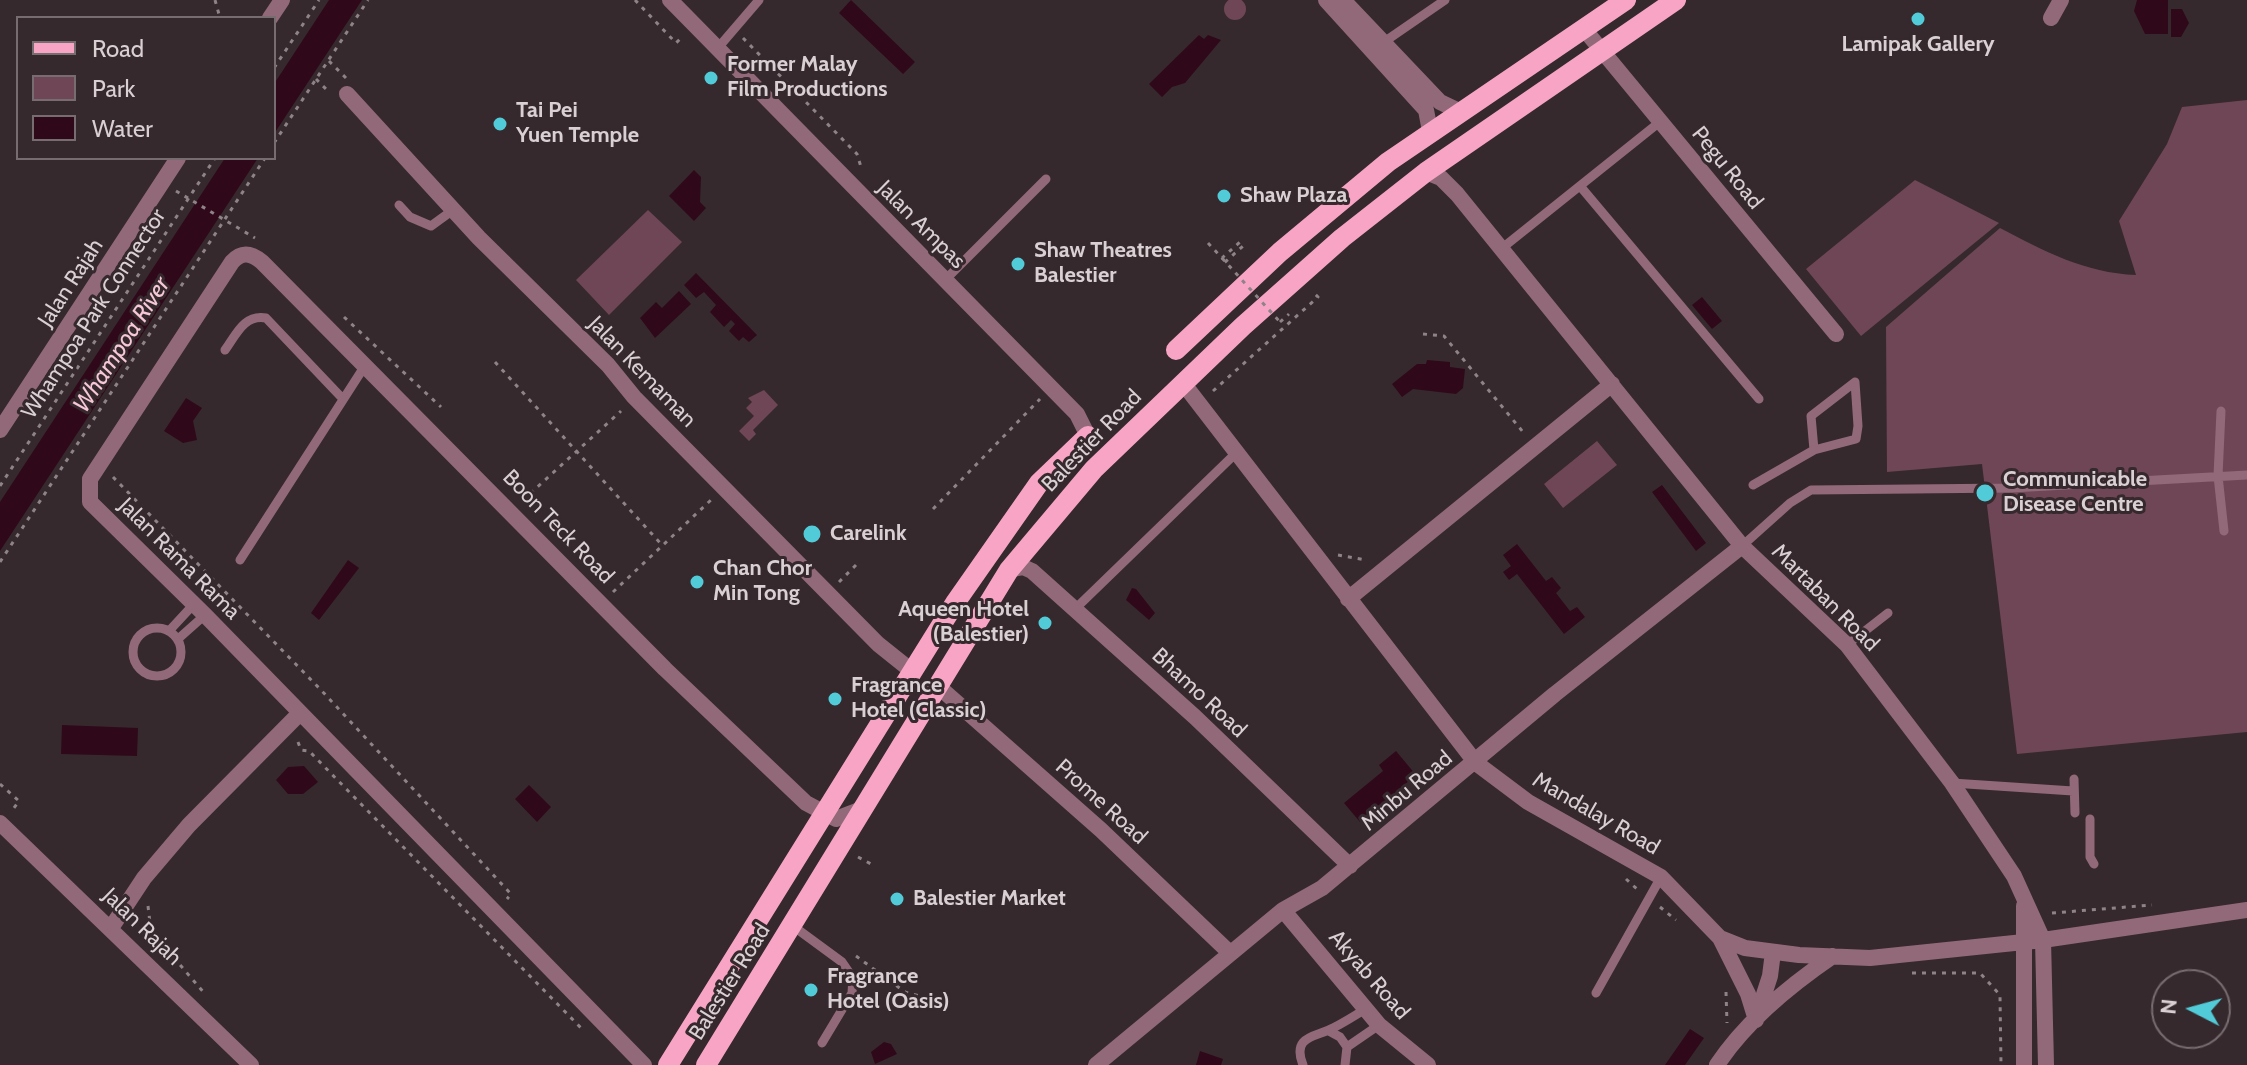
<!DOCTYPE html>
<html>
<head>
<meta charset="utf-8">
<style>
  body { margin:0 }
  #map { position:relative; width:2247px; height:1065px; overflow:hidden; background:#36292d; font-family:Cabin,sans-serif }
  canvas { display:block }
  .legend { position:absolute; left:16px; top:16px; width:260px; height:144px; box-sizing:border-box; background:#36292d; border:2px solid #776c6f; margin:0; padding:10px 14px; list-style:none; font-size:24px; color:#d9d0d3 }
  .legend li { display:flex; align-items:center; gap:16px; height:40px }
  .legend b { width:40px; border:2px solid #776c6f }
  .north { position:absolute; left:2151px; top:969px; width:80px; height:80px; box-sizing:border-box; background:#36292d; border:2px solid #776c6f; border-radius:50%; rotate:276deg; font-size:22px; font-weight:700; line-height:32px; text-align:center; color:#d9d0d3 }
  .north::after { content:''; display:block; margin:auto; width:28px; height:36px; background:#52cbd8; clip-path:polygon(50% 0,100% 100%,50% 72%,0 100%) }
</style>
</head>
<body>
<div id="map">
<canvas width="2247" height="1065"></canvas>
<ul class="legend">
<li><b style="height:10px;background:#f8a4c4"></b>Road</li>
<li><b style="height:22px;background:#6e4655"></b>Park</li>
<li><b style="height:22px;background:#2f091a"></b>Water</li>
</ul>
<div class="north">N</div>
</div>
<script>
const context = document.querySelector('canvas').getContext('2d');
context.lineJoin = 'round';
function fillPath(path, color) { context.fillStyle = color; context.fill(path, 'evenodd'); }
function trace(path, color, width, dash) { context.strokeStyle = color; context.lineWidth = width; context.lineCap = dash ? 'butt' : 'round'; context.setLineDash(dash || []); context.stroke(path); }
function write(font, color, halo, rows, align = 'center') {
  context.font = font + ' Cabin,sans-serif'; context.lineWidth = 6; context.setLineDash([]); context.textBaseline = 'middle'; context.strokeStyle = halo; context.fillStyle = color; for (const [text, x, y, turn = 0] of rows) {
    context.save(); context.translate(x, y); context.rotate((+turn || 0) * Math.PI / 180); context.textAlign = isNaN(turn) ? turn : align; if (halo) context.strokeText(text, 0, 0); context.fillText(text, 0, 0); context.restore();
  }
}
fillPath(new Path2D(`
  M1224 9a11 11 0 1 1 22 0a11 11 0 1 1-22 0Z
  M2247 100V732L2017 754 1982 464 1887 472 1886 327 2000 228C2044 251 2085 273 2136 275L2119 221 2167 144 2182 107Z
  M1915 180 1999 223 1861 336 1806 269Z
  M648 210 682 242 609 315 576 280Z
  M764 390 778 405 753 430 756 434 749 441 739 431 754 416 746 408 752 402 748 398Z
  M1597 441 1617 465 1563 508 1544 484Z`), '#6e4655');
fillPath(new Path2D(`
  M329 0H362L274 134V84Z
  M851 0 915 62 903 74 839 13Z
  M2137 0H2168V34H2145L2134 11Z
  M2171 9H2182L2189 23 2181 37H2171Z
  M1199 35 1204 39 1208 35 1221 40 1185 83 1172 87 1162 97 1149 84Z
  M225 158H258L0 551V502Z
  M694 170 701 177 700 202 706 208 694 221 669 196Z
  M696 273 757 335 749 342 743 337 739 341 729 331 735 324 731 320 724 327 710 312 716 305 704 292 696 298 684 285Z
  M679 291 691 304 655 338 640 318 656 302 662 308Z
  M1702 297 1722 321 1712 329 1692 305Z
  M1427 360 1450 362V367L1465 369 1463 388 1456 394 1413 389 1402 397 1392 384 1417 364H1426Z
  M186 398 202 408 193 421 197 440 183 443 164 431Z
  M1662 485 1706 543 1696 551 1652 492Z
  M1517 544 1546 581 1552 577 1561 588 1556 593 1570 611 1577 607 1585 617 1564 634 1517 574 1509 580 1503 572 1511 566 1503 555Z
  M348 560 359 568 319 620 311 613Z
  M1132 588 1136 589 1155 613 1149 620 1126 600Z
  M62 725 138 728 137 756 61 754Z
  M1396 751 1416 775 1360 822 1344 803 1383 771 1379 765Z
  M304 766 318 782 303 794H288L276 780 288 767Z
  M529 785 551 807 537 822 515 799Z
  M1690 1029 1704 1038 1685 1065H1665Z
  M884 1042 891 1044 897 1054 875 1064 871 1052Z
  M1200 1051 1223 1059 1221 1065H1196Z`), '#2f091a');
trace(new Path2D(`
  M215 0 220 18
  M635 0 676 43 683 36
  M743 38 857 154 861 167
  M329 61 346 78
  M274 68 319 0
  M316 79 330 93
  M274 143 368 0
  M176 191 255 238
  M1208 243 1222 258 1240 242 1243 246 1224 263
  M344 317 441 407
  M1280 322 1289 314
  M1423 334 1444 336 1523 432
  M495 362 662 545
  M1213 391 1318 297 1313 292
  M113 477 321 690 511 894 507 899
  M0 486 215 158
  M523 500 621 411
  M933 509 1040 399
  M1338 555 1366 560
  M0 562 265 158
  M839 582 857 564
  M613 592 712 499
  M298 742 301 750 309 751 581 1028
  M0 784 19 801 11 812
  M858 857 871 864
  M1626 879 1638 890
  M148 906 151 931 205 994
  M1660 907 1676 920
  M2052 913 2152 905
  M856 956 905 992 931 999
  M1912 973H1980L2000 995 2001 1065
  M1726 992 1727 1023`), '#8e8386', 3, [4, 6]);
trace(new Path2D(`
  M1384 42 1445 0
  M717 49 759 0
  M1580 186 1759 399
  M399 205 410 217 431 226 453 210
  M1501 249 1661 121
  M945 280 1046 179
  M225 350C236 335 244 314 266 318L343 399
  M2221 411 2218 476 2224 531
  M1753 485 1814 450 1856 439 1858 426 1855 382 1811 416 1814 450
  M1742 546 1790 503 1811 490 2012 488 2247 475
  M240 560 366 364
  M1075 609 1235 454
  M133 652a24 24 0 1 1 48 0a24 24 0 1 1-48 0Z
  M169 631 194 604
  M178 639 205 615
  M1847 645 1888 613
  M2074 779 2075 813
  M1952 783 2073 791
  M2090 819V857L2094 864
  M793 926 842 962 853 978 852 993 822 1043
  M1596 993 1661 877
  M1329 1031 1340 1037 1347 1047 1345 1065
  M1347 1047 1379 1025
  M1303 1065C1291 1035 1317 1037 1333 1028 1345 1022 1356 1015 1367 1008`), '#926979', 9);
trace(new Path2D(`
  M670 0 1077 414 1088 436
  M1326 0 1426 110 1430 131
  M1343 0 1440 102 1459 111
  M270 18 282 0
  M2051 18 2061 0
  M1584 29 1836 334
  M347 94 479 238 608 365 634 397 878 644 913 672
  M1426 172 1441 178 1457 194 1742 546 1847 645 1952 783 2014 876 2043 940 2046 1065
  M1183 383 1476 763 1528 802 1661 877 1720 938 1745 948 1799 955 1870 958 2043 940 2247 910
  M0 430 178 158
  M1009 570 1023 567 1032 571 1195 717 1350 866
  M1348 599 1612 384
  M939 687 1101 830 1230 953
  M0 823 251 1065
  M2024 906V1065
  M1283 910 1379 1025 1428 1065
  M111 928 144 878 189 825 300 713
  M1720 938 1748 994 1756 1020
  M1757 1016 1770 976 1773 952
  M644 1065 205 615 90 502V479L232 262C242 251 251 253 262 262L665 669 806 803 836 819 862 809
  M1096 1065 1283 910 1322 888 1555 694 1742 546
  M1717 1065C1746 1021 1789 986 1833 956`), '#926979', 16);
trace(new Path2D(`
  M1176 350 1280 252 1388 162 1626 0
  M668 1065 955 603 1039 483 1088 436
  M706 1065 1009 570 1094 469 1243 326 1342 238 1426 172 1676 0`), '#f8a4c4', 20);
trace(new Path2D(`
  M1222 258 1280 322`), '#8e8386', 3, [4, 6]);
for (const [x, y, r, color] of [
  [1918,19,8,"#52cbd8"],
  [711,78,8,"#52cbd8"],
  [500,124,8,"#52cbd8"],
  [1224,196,8,"#52cbd8"],
  [1018,264,8,"#52cbd8"],
  [1985,493,10,"#52cbd8"],
  [812,534,10,"#52cbd8"],
  [697,582,8,"#52cbd8"],
  [1045,623,8,"#52cbd8"],
  [835,699,8,"#52cbd8"],
  [897,899,8,"#52cbd8"],
  [811,990,8,"#52cbd8"]
]) { const dot = new Path2D(); dot.arc(x, y, r, 0, 2 * Math.PI); context.fillStyle = color; context.fill(dot); trace(dot, '#36292d', 3); }
write('bold 22px', '#d9d0d3', '#36292d', [
  ["Lamipak Gallery",1918,45,"center"],
  ["Former Malay",727,65],
  ["Film Productions",727,90],
  ["Tai Pei",516,111],
  ["Yuen Temple",516,136],
  ["Shaw Plaza",1240,196],
  ["Shaw Theatres",1034,251],
  ["Balestier",1034,276],
  ["Communicable",2003,480],
  ["Disease Centre",2003,505],
  ["Carelink",830,534],
  ["Chan Chor",713,569],
  ["Min Tong",713,594],
  ["Aqueen Hotel",1029,610,"right"],
  ["(Balestier)",1029,635,"right"],
  ["Fragrance",851,686],
  ["Hotel (Classic)",851,711],
  ["Balestier Market",913,899],
  ["Fragrance",827,977],
  ["Hotel (Oasis)",827,1002]
], 'left');
write('22px', '#d9d0d3', '#36292d', [
  ["Pegu Road",1727,168,51],
  ["Jalan Ampas",921,225,45],
  ["Jalan Rajah",71,283,-57],
  ["Whampoa Park Connector",94,314,-57],
  ["Jalan Kemaman",642,372,46],
  ["Balestier Road",1092,441,-46],
  ["Boon Teck Road",558,527,46],
  ["Jalan Rama Rama",179,559,45],
  ["Martaban Road",1825,598,45],
  ["Bhamo Road",1199,693,43],
  ["Minbu Road",1407,791,-40],
  ["Prome Road",1101,802,42],
  ["Mandalay Road",1596,814,30],
  ["Jalan Rajah",142,927,44],
  ["Akyab Road",1369,975,49],
  ["Balestier Road",730,982,-58]
]);
write('italic 24px', '#f5c7d7', '#36292d', [
  ["Whampoa River",122,345,-57]
]);
</script>
</body>
</html>
